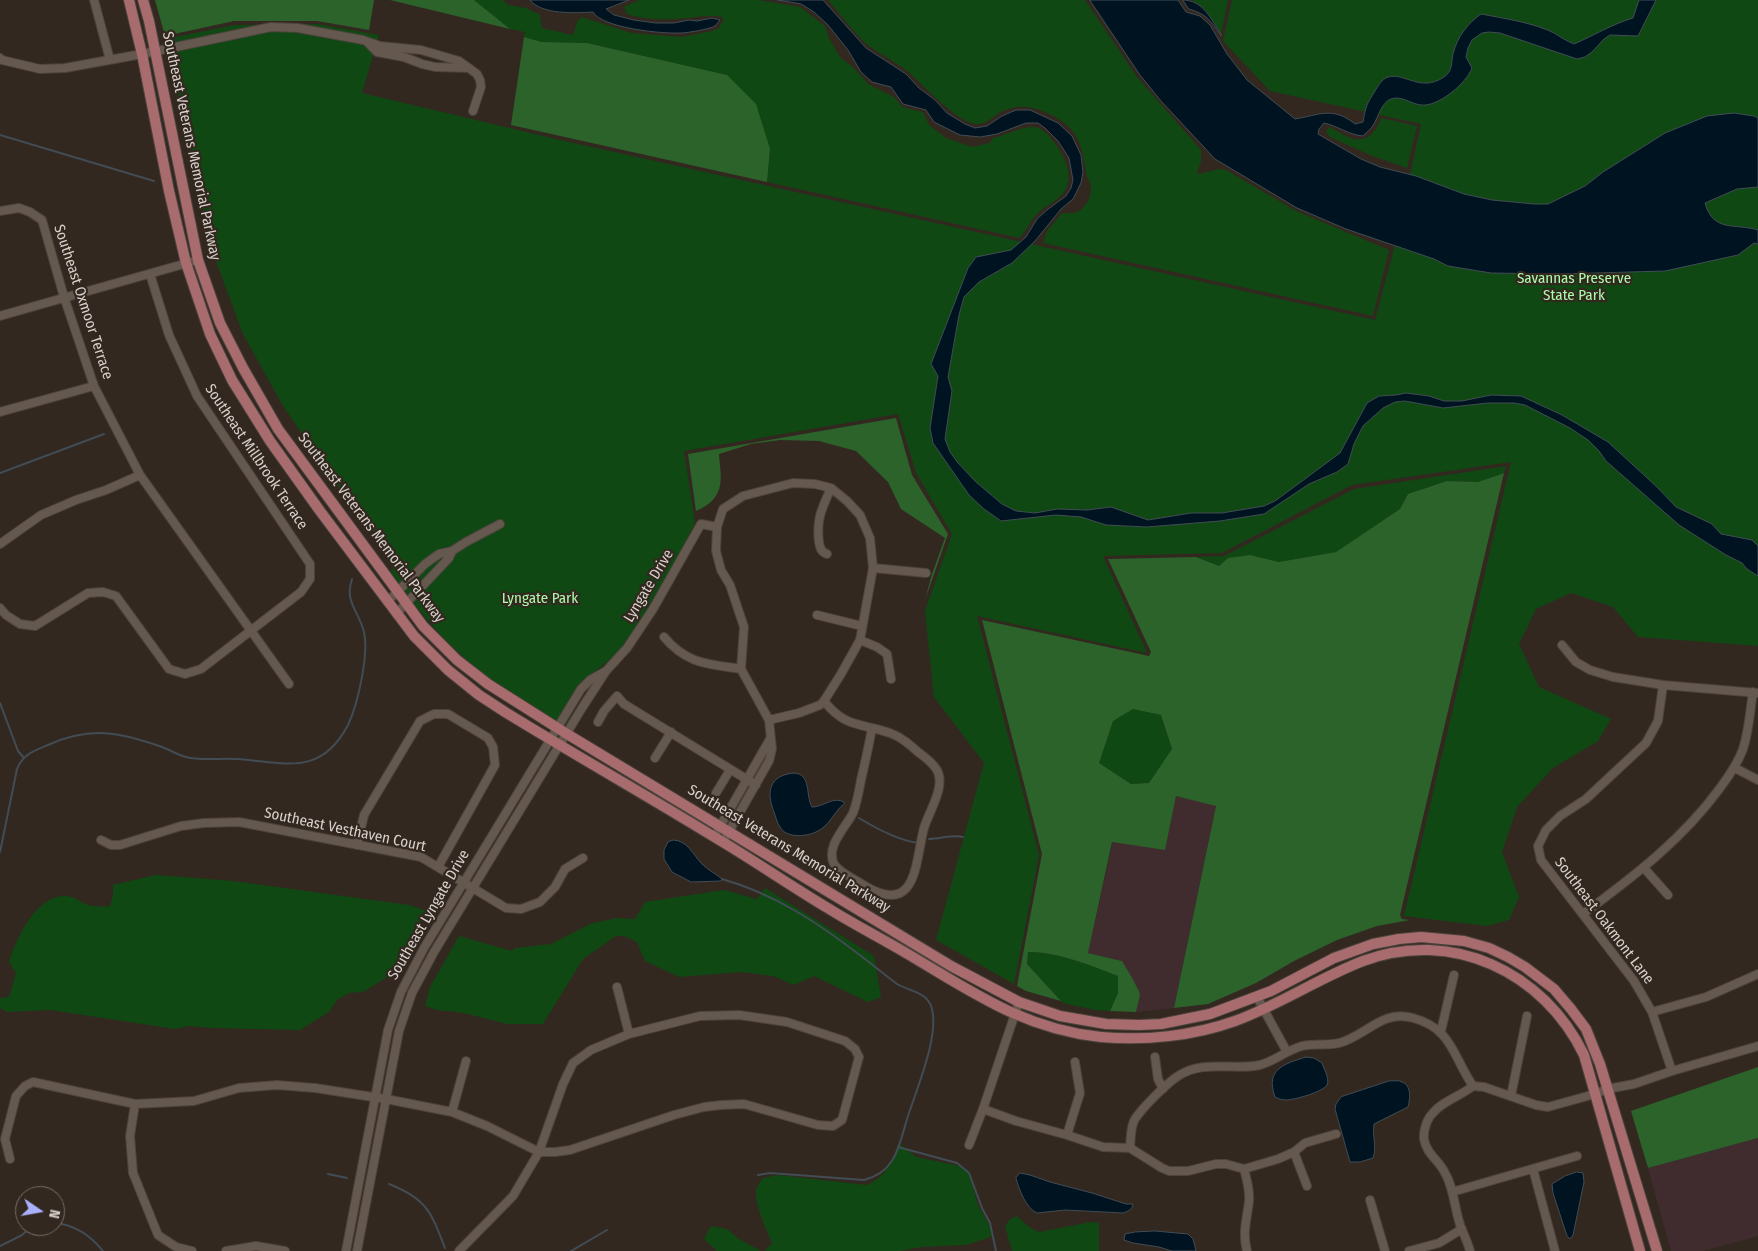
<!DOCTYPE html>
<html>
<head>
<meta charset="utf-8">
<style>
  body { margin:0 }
  #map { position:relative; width:1758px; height:1251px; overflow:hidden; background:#332820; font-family:"Fira Sans Condensed",sans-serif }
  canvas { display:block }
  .north { position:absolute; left:15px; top:1186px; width:50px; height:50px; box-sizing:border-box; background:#332820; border:1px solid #756c65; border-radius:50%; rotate:102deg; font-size:14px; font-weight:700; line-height:20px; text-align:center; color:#d8d1cc }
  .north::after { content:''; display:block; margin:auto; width:18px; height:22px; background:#a9b0fc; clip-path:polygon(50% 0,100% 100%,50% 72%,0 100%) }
</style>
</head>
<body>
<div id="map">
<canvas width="1758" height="1251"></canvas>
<div class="north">N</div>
</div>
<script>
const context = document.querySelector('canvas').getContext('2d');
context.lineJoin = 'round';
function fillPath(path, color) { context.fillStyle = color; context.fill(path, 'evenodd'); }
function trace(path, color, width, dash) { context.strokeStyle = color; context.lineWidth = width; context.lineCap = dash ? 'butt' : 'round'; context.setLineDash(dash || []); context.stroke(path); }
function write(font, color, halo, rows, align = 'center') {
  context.font = font + ' "Fira Sans Condensed",sans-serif'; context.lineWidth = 4.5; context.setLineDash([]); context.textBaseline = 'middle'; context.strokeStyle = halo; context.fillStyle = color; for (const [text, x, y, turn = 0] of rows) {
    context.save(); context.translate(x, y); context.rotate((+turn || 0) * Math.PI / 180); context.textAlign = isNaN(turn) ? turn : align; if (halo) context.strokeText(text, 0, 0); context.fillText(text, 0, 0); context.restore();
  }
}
fillPath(new Path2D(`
  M1176 796 1216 805 1174 1008 1136 1012 1140 995 1137 986 1132 980 1122 961 1088 953 1113 841 1165 850Z
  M1758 1138V1236L1703 1251H1671L1648 1168Z`), '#402c2f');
fillPath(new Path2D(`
  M474 0H503L508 5 526 8 540 15 542 28 573 35 578 20 582 17 631 33 682 37 712 31 719 28 723 21 722 17C706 13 690 19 674 19 658 20 642 19 627 14L624 7 639 0H759L800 7 825 26 829 38 840 57 854 68 868 84 894 97 902 107 923 112 929 125 946 138 972 147 990 143 993 138C1007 135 1019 127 1033 127 1043 127 1052 139 1057 146 1068 163 1077 185 1056 200 1049 205 1041 209 1035 216 1029 223 1026 232 1019 238L767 182 770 149 727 75 587 43 542 42 524 37 525 32 510 29Z
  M828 0H1085L1137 77 1201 150V161L1197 173 1199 174 1219 169 1226 170 1296 211 1389 250 1373 316 1043 243 1047 231 1062 213C1066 213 1073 214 1077 212 1086 208 1092 196 1091 187 1091 183 1088 180 1087 176 1082 153 1083 135 1060 120 1041 108 1020 101 999 113 992 118 985 125 976 124 956 122 923 84 907 71 895 61 881 55 869 46 856 36 839 12 828 0Z
  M1192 0H1228L1221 34 1206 10Z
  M1232 0H1758V646L1638 637 1613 607 1571 593 1536 609 1519 644 1539 687 1611 719 1598 741 1553 768 1517 807 1502 852 1519 897 1509 920 1487 926 1404 916 1511 462 1352 485 1222 553 1103 556 1147 653 977 616 1039 855 1014 984 936 940 984 763 934 697 925 611 952 534 916 473 898 414 684 451 695 523 673 566 641 619 618 653 598 669 556 721C532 703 504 690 480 671 445 643 416 609 391 572L397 558 345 497 283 406 243 334 210 245 166 39 234 25 317 24 379 35 362 93 560 140 1375 320 1393 253 1421 124 1270 91 1223 41Z
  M1381 118 1417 126 1407 168 1370 155 1330 137 1326 132 1329 127C1337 130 1343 136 1351 138 1366 144 1377 131 1381 118Z
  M1506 466 1504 473 1478 482 1447 481 1408 494 1400 509 1336 552 1279 562 1250 555 1228 558 1219 566 1196 557 1224 556 1354 489Z
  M1133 709 1161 715 1172 750 1149 783 1131 784 1099 763 1113 721Z
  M156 875 233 881 409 905 427 911 389 976 363 992 349 993 337 1000 329 1012 300 1030 212 1028 188 1026 175 1029 50 1010 7 1012 0 1008V998L9 997 16 973 9 962C17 936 39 889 72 897 76 898 79 901 83 903 92 907 100 907 110 906L113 896V885Z
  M765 888 874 956 881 997 868 1002 814 976 794 985 773 976 741 972 679 977 645 961 637 942 624 936H616L583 959 543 1024H507L464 1013 437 1010 425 1006 430 987 459 936 512 951 515 948 551 944 590 924 616 918 635 919 645 902 724 890 757 899Z
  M1028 952C1060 952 1089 965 1118 976V993L1110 1011 1095 1010 1063 1003 1027 964Z
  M900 1144 916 1157 960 1166 968 1170 978 1205 991 1228V1237L966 1245 921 1247 900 1251H765L772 1243C767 1231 755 1205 756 1192 756 1187 760 1182 763 1178L778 1175 867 1185C885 1177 893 1162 900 1144Z
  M1017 1216 1029 1227 1039 1232 1091 1222 1099 1223V1251H1012L1005 1226 1010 1219Z
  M711 1226 727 1229 739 1239 761 1251H717L704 1239Z`), '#0f4812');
fillPath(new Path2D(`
  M155 0H374L369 30 317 21H234L165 36Z
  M390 0H474L510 29Z
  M524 37 542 42 587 43 727 75 756 104 770 149 767 182 511 125Z
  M896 418 912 475 948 534 925 600 932 574 945 538 901 509 888 482 856 451 819 441 780 440 751 444 719 454C720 471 725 487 712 501 706 506 701 509 696 511L688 454Z
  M1504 473 1400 915 1402 919 1410 920 1377 926 1337 940 1294 961 1256 983 1208 1004 1174 1008 1216 806 1176 796 1165 850 1112 842 1088 953 1122 961C1126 968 1140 990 1140 995 1139 1000 1137 1007 1136 1012L1110 1011 1118 993V976C1089 965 1059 952 1028 952L1027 964 1061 1001 1026 991 1017 986 1042 854 982 620 1149 656 1151 652 1108 559 1196 557 1219 566 1228 558 1250 555 1279 562 1336 552 1400 509 1408 494 1447 481 1478 482ZM1133 709 1161 715 1172 749 1149 783 1131 784 1099 763 1113 721Z
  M1758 1067V1138L1648 1168 1631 1111Z`), '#2b632b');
const water = new Path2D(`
  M530 0H629L606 9 614 15 634 20 656 23H674L689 20 697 21 712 18 720 20C718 22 717 24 715 26 710 29 687 33 681 33 662 34 602 28 593 12 576 13 541 15 530 0Z
  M778 0H823L866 48 906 74 919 88 935 100 947 113 965 124 975 128 987 126 1002 116 1016 110H1030L1058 123 1072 136 1081 155 1083 172 1081 183 1073 199 1061 209 1035 241 1012 263 979 282 964 297 959 315 948 377 952 391 945 439 950 452 958 463 976 482 1002 504 1016 511 1035 513 1057 509 1087 510 1111 507 1148 520 1191 513H1222L1264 506 1275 501 1340 453 1367 403 1379 396 1396 395 1406 393 1429 396 1444 401H1462L1491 395 1521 396 1562 415 1608 442 1657 487 1676 507 1712 524 1721 534 1752 540 1758 546V576L1747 569 1742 563 1726 555 1679 525 1606 461 1599 451 1588 440 1570 428 1525 405 1514 403H1488L1443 408 1405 401 1395 402 1383 408 1363 426 1354 444 1348 464 1337 472 1309 484 1264 514 1220 521 1147 527 1106 525 1081 517 1056 515 1001 521 984 509 969 495 933 443 930 428 938 376 931 364 968 268 976 257 1011 250 1026 237 1037 219 1047 210 1066 196 1071 188 1073 180 1069 158 1058 141 1045 128 1038 123H1026L997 134 980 137 960 135 934 122 926 110 903 104 891 87 872 82 861 72 848 50 828 25 814 12 801 4Z
  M1090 0H1178L1186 12 1200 16 1210 25 1227 54 1247 80 1295 119C1319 115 1333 106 1355 124L1363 122C1366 106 1366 105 1375 91 1378 86 1382 79 1388 77 1405 72 1420 93 1444 77 1453 71 1451 63 1453 54 1457 37 1468 23 1481 14 1502 18 1535 23 1554 33 1561 37 1566 41 1574 44 1595 35 1610 25 1633 18L1639 0H1656L1638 36 1610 35 1604 39 1592 52 1585 57 1577 59 1500 33 1489 32 1482 33 1472 40 1468 48 1466 57 1472 68C1466 84 1438 107 1421 105 1411 104 1401 95 1391 99 1382 102 1378 117 1374 124 1371 129 1367 132 1363 136 1349 135 1338 126 1324 123L1319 129 1318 134 1361 159 1380 167 1416 176 1464 194 1492 200 1534 204H1548L1585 186 1603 172 1665 133 1707 116 1734 113 1754 116 1758 118V187L1737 189 1705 203C1713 233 1736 223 1758 230V244L1754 243 1738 255 1665 271 1560 274 1491 273 1448 266 1434 259 1346 229 1297 208 1215 159 1161 101 1140 75Z
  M1183 0C1203 0 1211 19 1221 34V36C1211 20 1206 14 1189 9Z
  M794 773C812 774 805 795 812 807 824 807 834 795 845 803 834 811 830 826 816 832 805 837 786 838 780 827 777 823 776 817 774 812 766 792 769 775 794 773Z
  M674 840C688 841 693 855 702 864 708 870 716 874 722 879L721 881 691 882 672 872 664 859V850L668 842Z
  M1306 1057 1314 1058 1322 1063C1324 1069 1330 1079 1327 1085 1323 1092 1294 1100 1286 1100 1282 1100 1279 1099 1275 1097 1265 1069 1284 1064 1306 1057Z
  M1389 1081C1393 1081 1399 1080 1402 1082 1412 1086 1410 1099 1408 1107L1374 1124C1372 1136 1377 1147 1373 1158L1360 1162H1350L1335 1109 1336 1104 1341 1097Z
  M1577 1172 1583 1173 1584 1182 1573 1235 1570 1239 1567 1236 1553 1193 1552 1184 1565 1176Z
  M1020 1173 1030 1175 1050 1182 1092 1193 1126 1204H1133C1132 1210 1128 1211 1123 1213L1065 1210 1037 1213C1026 1208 1019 1190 1016 1178Z
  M1155 1231 1188 1234 1193 1239 1196 1251H1172L1159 1247 1133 1243 1124 1240 1125 1234 1135 1232Z`);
fillPath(water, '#001321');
trace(water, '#414c54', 1);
trace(new Path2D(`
  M0 135 154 181
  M0 473 104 434
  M0 703 18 751 24 758
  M859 818C877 829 897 840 918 843
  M929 839C940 839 952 834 963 837
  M0 852 17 769C23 754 34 751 48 745 90 726 120 732 162 747 170 750 178 755 186 757 200 761 221 758 236 759 284 762 320 778 348 725 358 704 369 654 364 632 359 611 344 602 352 579
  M722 879C775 894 818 923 861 956 873 965 885 975 897 984 911 992 928 992 932 1009 939 1037 917 1088 908 1116 899 1144 897 1172 864 1180L770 1173 758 1175
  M898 1147 957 1163 969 1173 982 1208 990 1223 996 1251
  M328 1174 347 1178
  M389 1184C427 1199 431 1212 445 1248
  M55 1223C75 1225 91 1236 103 1251
  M0 1246 22 1235 30 1228 36 1226
  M571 1251 607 1230`), '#414c54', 2);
const minor = new Path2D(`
  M94 0 110 60
  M369 44 377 52 404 57 422 64 435 67 469 68
  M0 58 2 60 40 69 65 68 142 54 271 27 298 28 363 40 380 46 421 50 459 61 477 74 480 80 481 87 473 111
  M0 211 19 208 30 212 42 220 64 297 94 386 140 475 289 684
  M0 316 198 260
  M0 412 94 386
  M0 544 41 515 76 500 106 490 140 475
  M827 554C821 552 820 548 819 542 816 519 822 508 831 488
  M873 568 926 573
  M387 602 425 564 439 554 452 551 466 542 500 524
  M0 608 6 615 20 624 35 626 88 593 103 592 116 596 169 669 185 674 201 669 301 592 310 579V564L197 396 169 335 150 274
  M396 614 449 558 452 551
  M817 615 862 626
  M664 637C687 664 707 664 741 669
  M860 640 877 647 887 654 891 679
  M1562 645 1576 662 1590 670 1613 677 1663 685 1758 693
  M1663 685 1658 721 1646 743 1586 799 1560 816 1546 830 1538 846 1541 860 1634 981 1652 1012 1672 1071
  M824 701C845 728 861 723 890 733 901 737 909 744 918 752 925 757 932 762 937 770 946 787 929 811 924 828 915 861 918 917 865 886 855 879 841 874 834 864 825 847 846 827 853 813 857 803 859 791 861 780 865 763 869 745 872 728
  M598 722 604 711 617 696 624 704 756 785
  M655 758 671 732
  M1735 768 1758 780
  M716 793 730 770
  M714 837 770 739
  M101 840 111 845H120L181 826 204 823 239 822 421 857 506 908 521 909 540 902 555 887 565 869 583 858
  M723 842 769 761 772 749 769 720 741 669 744 627 730 585 721 570 716 551 717 527 723 509 743 496 793 483 815 484 831 488 847 501 860 515 870 538 873 568 860 640 841 674 824 701 820 705 799 713 769 720
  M357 845 364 815 420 721 434 714H448L488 738 493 747 495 765 438 867
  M1644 868 1668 895
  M1583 914C1633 877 1683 839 1720 788 1729 776 1738 763 1743 749 1749 731 1750 711 1753 692
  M617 987 629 1034
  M1257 997 1287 1052
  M1652 1012 1706 997 1758 974
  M1441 1031 1454 975
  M1155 1057 1158 1079 1163 1089
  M1511 1096 1527 1016
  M135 1104 130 1136 133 1173 158 1235 176 1247 192 1251
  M983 1109 1016 1121 1067 1135 1103 1147 1130 1148
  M452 1112 466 1061
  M1336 1134 1305 1143 1294 1152 1278 1159 1244 1169 1226 1164H1216L1188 1171H1169L1162 1168 1130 1148C1131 1139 1130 1127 1135 1119 1143 1107 1166 1084 1178 1076 1204 1059 1233 1071 1260 1065 1275 1061 1287 1050 1302 1046 1314 1043 1327 1046 1339 1043 1366 1036 1382 1009 1413 1018 1452 1028 1453 1057 1473 1086
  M1067 1135 1080 1093 1075 1062
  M969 1145 983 1109 1019 1002
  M1294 1152 1307 1186
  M10 1159 5 1139 16 1096 25 1086 33 1082 135 1104 194 1101 239 1088 277 1085 315 1088 386 1099 452 1112 487 1126 539 1152H555L570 1150 674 1115 704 1107 721 1105 744 1104 818 1125 833 1126 842 1120 859 1057 855 1049 845 1041 787 1022 739 1015 700 1016 629 1034 591 1050 573 1063 563 1084 539 1152 513 1196 459 1251
  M1244 1169C1247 1180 1250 1190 1249 1201 1247 1219 1242 1233 1247 1251
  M1533 1169 1555 1251
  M1452 1192 1577 1156
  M1370 1200 1385 1251
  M226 1251 256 1246 285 1251
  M346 1251 388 1030 401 992 424 948 581 689 590 680 606 671
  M357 1251 399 1031 412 993 434 952 582 708 606 671 627 648 653 609 701 524 717 527
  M1409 1251 1439 1243 1462 1229
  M1470 1251C1468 1243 1465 1237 1462 1230 1454 1211 1455 1189 1444 1171 1438 1160 1426 1153 1424 1139 1423 1131 1427 1119 1432 1114 1442 1101 1461 1096 1473 1086L1484 1087 1536 1105 1548 1107 1595 1094 1607 1089 1634 1084 1672 1071 1758 1046`);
const major = new Path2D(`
  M129 0 142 54 169 191 186 263 210 334 232 380 270 441 320 511 414 636 448 670 479 695 505 712C575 755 646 795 716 838 755 861 792 887 831 910 855 925 881 938 906 953 971 991 1023 1029 1101 1037 1145 1041 1193 1036 1235 1021 1279 1005 1319 978 1363 961 1452 928 1544 972 1584 1055L1640 1251
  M143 0 149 21 198 260 220 323 243 368 278 429 423 626 457 660 488 684 567 734 951 966 1019 1002 1060 1016 1106 1024 1139 1025 1161 1024 1210 1014 1271 991 1334 958 1373 944 1399 939 1421 937 1464 941 1489 948 1508 957 1525 967 1554 989 1571 1009 1586 1029 1600 1064 1657 1251`);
trace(minor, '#4b433c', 10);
trace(major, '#4b433c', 12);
trace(minor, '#65584f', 8);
trace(major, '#a86c6f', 10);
write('15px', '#d8d1cc', '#332820', [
  ["Southeast Veterans Memorial Parkway",191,146,78],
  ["Southeast Oxmoor Terrace",83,302,72],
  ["Southeast Millbrook Terrace",256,457,56],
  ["Southeast Veterans Memorial Parkway",371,528,53],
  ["Lyngate Drive",649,586,-59],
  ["Southeast Vesthaven Court",345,830,12],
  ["Southeast Veterans Memorial Parkway",789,849,31],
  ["Southeast Lyngate Drive",429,915,-60],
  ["Southeast Oakmont Lane",1604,921,53]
]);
write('15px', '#abfba9', '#332820', [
  ["Savannas Preserve",1574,279],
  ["State Park",1574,296],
  ["Lyngate Park",540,599]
]);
</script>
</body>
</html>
